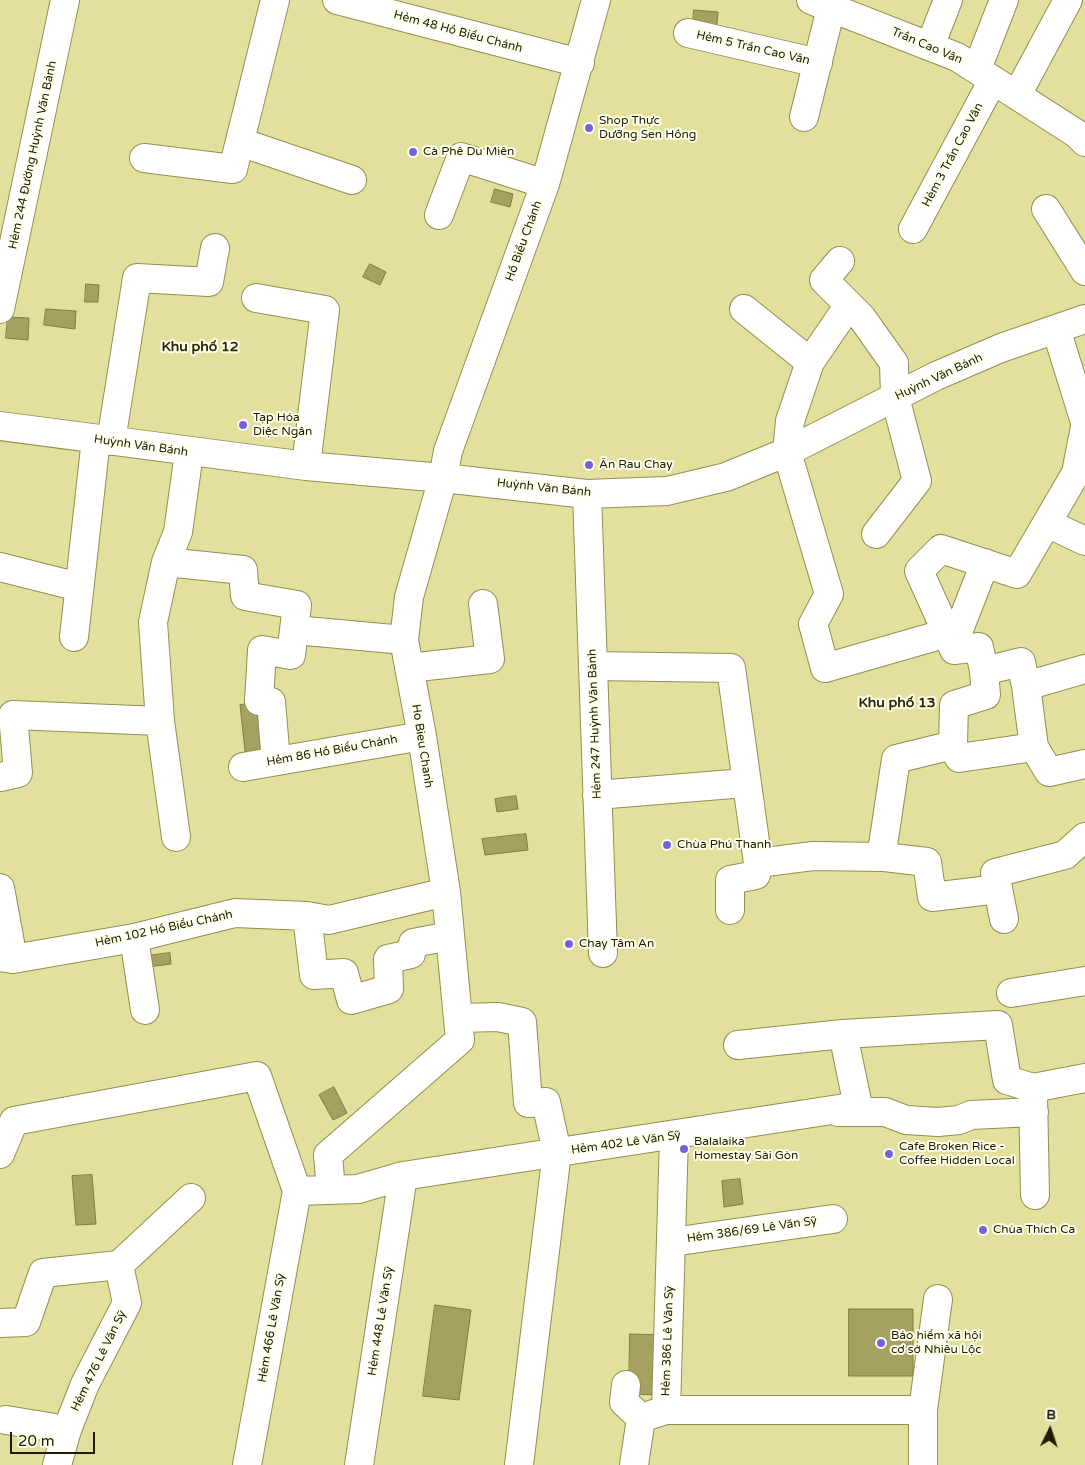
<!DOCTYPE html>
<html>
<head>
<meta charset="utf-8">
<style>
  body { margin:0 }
  #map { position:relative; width:1085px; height:1465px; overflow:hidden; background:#e3e09e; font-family:"Varela Round",sans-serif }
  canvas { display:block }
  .north { position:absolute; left:1025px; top:1405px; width:50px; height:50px; -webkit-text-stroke:4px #ffffeb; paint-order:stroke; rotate:4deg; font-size:14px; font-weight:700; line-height:20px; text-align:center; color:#1e1d03 }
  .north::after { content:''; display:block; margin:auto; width:18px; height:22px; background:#1e1d03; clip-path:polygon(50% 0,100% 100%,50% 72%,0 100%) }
  .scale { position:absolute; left:10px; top:1432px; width:85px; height:22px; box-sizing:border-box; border:2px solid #1e1d03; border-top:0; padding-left:6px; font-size:15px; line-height:18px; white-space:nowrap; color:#1e1d03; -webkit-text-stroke:4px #ffffeb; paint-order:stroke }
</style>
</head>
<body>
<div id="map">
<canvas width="1085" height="1465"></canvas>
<div class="north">B</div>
<div class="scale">20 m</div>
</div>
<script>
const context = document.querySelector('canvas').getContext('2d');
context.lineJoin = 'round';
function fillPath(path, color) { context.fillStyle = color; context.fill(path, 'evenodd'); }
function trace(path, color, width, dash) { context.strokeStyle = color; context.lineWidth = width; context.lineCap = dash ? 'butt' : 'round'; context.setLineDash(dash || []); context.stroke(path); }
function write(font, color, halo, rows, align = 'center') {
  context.font = font + ' "Varela Round",sans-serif'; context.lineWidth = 4; context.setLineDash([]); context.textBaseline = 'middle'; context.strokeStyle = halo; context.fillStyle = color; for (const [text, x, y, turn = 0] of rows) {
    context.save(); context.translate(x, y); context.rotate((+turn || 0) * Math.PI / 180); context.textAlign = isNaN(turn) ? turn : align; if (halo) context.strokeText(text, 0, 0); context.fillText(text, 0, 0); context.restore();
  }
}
const building = new Path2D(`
  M694 10 718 12 716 34 692 33Z
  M495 189 513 194 510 207 491 202Z
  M370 264 386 272 380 285 363 277Z
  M86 284 99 285 98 302H85Z
  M46 309 76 311 75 329 44 325Z
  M8 317 29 318 28 340 6 338Z
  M256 703 263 758 246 760 240 705Z
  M516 796 518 809 497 812 495 799Z
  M526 834 528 850 485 855 482 839Z
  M170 953 171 964 148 967 147 956Z
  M334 1087 347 1113 333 1120 319 1095Z
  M92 1175 96 1224 76 1225 72 1176Z
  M740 1179 743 1204 724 1207 722 1181Z
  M435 1305 471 1310 459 1400 423 1396Z
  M849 1309H913V1376H849Z
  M630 1334 663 1335 661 1395 629 1394Z`);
fillPath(building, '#a4a161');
trace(building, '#827e3f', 1);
const minor = new Path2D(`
  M337 0 580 63
  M811 0 957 57 1077 134 1085 142
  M688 33 818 63
  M930 46 948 0
  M977 69 1004 0
  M1017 95 1068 0
  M804 117 831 8
  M240 142 352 180
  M144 158 233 169 275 0
  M1046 209 1085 271
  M439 215 461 157 545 184
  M913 229 993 80
  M840 261 824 280 862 318 894 363 895 397 917 481 876 534
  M256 298 325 310 306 466
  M849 305 810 362 790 421 787 452 829 594 813 624 825 668 947 633 954 650 979 647 984 671
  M0 309 65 0
  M744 309 810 362
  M1056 329 1085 422
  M0 426 306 466 443 478 587 494 667 491 726 477 787 452 936 376 1001 348 1085 319
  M111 441 137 278 209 282 215 248
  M587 494 603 953
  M1047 523 1085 541
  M166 562 243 570 245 596 297 605 291 655 262 650 259 701 271 702 276 761
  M985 563 960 627 947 633 919 571 941 549 1017 574 1076 473 1085 427
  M0 567 79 587
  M295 630 404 640
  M74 637 96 439
  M593 666 731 668 758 863 756 875 730 880V910
  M409 668 490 659 483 604
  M1085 669 1026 686 1034 747 1049 772 1085 764
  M953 745 959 758 1034 747
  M243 767 422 736
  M0 777 18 773 13 715 160 721
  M597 795 745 783
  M176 837 160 721 153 622 166 562 178 532 189 453
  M758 863 813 856 884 857
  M0 888 13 959
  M998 889 932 897 927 862 884 857 883 845 896 759 953 745 954 705 986 695 984 671 1021 662 1026 686
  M307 916 314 975 344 973 351 1000 389 989 388 959 411 954 413 943 450 936
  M1004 919 995 873 1065 855 1085 837
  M134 938 145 1010
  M0 957 13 959 134 938 235 913 307 916 329 920 446 892
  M1011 993 1085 981
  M459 1018 498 1017 522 1022 528 1103 546 1102 557 1152 519 1465
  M843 1034 998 1025 1007 1080 1033 1088 1085 1078
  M1033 1094 1035 1195
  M838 1112H885L906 1120 938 1122 959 1120 971 1115 1034 1112
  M0 1154 14 1121 257 1076 297 1191 247 1465
  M331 1190 328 1155 460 1040 446 892 422 736 404 640 409 597 443 478 448 451 545 184 596 0
  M297 1191 358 1189 403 1176 858 1106 843 1034 738 1045
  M672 1242 833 1219
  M0 1323 26 1322 43 1273 119 1265
  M626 1385 624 1402 641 1418
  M666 1410 674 1136
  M6 1420 67 1430
  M57 1465 67 1430 85 1384 127 1303 119 1265 191 1198
  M359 1465 403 1176
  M634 1465 641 1418 666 1410H923
  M923 1465V1410L938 1299`);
trace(minor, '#928f50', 30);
trace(minor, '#fff', 28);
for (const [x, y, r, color] of [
  [589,128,5,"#7463dd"],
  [413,152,5,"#7463dd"],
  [243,425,5,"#7463dd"],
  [589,465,5,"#7463dd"],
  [667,845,5,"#7463dd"],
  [569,944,5,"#7463dd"],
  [684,1149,5,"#7463dd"],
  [889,1154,5,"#7463dd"],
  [983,1230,5,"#7463dd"],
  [881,1343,5,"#7463dd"]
]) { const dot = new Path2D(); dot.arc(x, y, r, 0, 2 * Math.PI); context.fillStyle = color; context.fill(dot); trace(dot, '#ffffeb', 2); }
write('12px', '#1e1d03', '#ffffeb', [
  ["Hẻm 48 Hồ Biểu Chánh",458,32,15],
  ["Trần Cao Vân",927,46,23],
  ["Hẻm 5 Trần Cao Vân",753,48,13],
  ["Hẻm 244 Đường Huỳnh Văn Bánh",33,155,-78],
  ["Hẻm 3 Trần Cao Vân",953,155,-62],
  ["Hồ Biểu Chánh",524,241,-70],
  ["Huỳnh Văn Bánh",939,377,-25],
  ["Huỳnh Văn Bánh",141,446,8],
  ["Huỳnh Văn Bánh",544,488,6],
  ["Hẻm 247 Huỳnh Văn Bánh",595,724,-92],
  ["Ho Bieu Chanh",422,746,81],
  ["Hẻm 86 Hồ Biểu Chánh",332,751,-10],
  ["Hẻm 102 Hồ Biểu Chánh",164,929,-12],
  ["Hẻm 402 Lê Văn Sỹ",626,1143,-8],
  ["Hẻm 386/69 Lê Văn Sỹ",752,1230,-8],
  ["Hẻm 448 Lê Văn Sỹ",381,1321,-81],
  ["Hẻm 466 Lê Văn Sỹ",272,1328,-80],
  ["Hẻm 386 Lê Văn Sỹ",668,1341,-88],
  ["Hẻm 476 Lê Văn Sỹ",99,1361,-64]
]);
write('12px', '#1e1d03', '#ffffeb', [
  ["Shop Thực",599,121],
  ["Dưỡng Sen Hồng",599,135],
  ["Cà Phê Du Miên",423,152],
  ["Tạp Hóa",253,418],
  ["Diệc Ngân",253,432],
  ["Ăn Rau Chay",599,465],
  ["Chùa Phú Thanh",677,845],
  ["Chay Tâm An",579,944],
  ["Balalaika",694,1142],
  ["Homestay Sài Gòn",694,1156],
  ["Cafe Broken Rice -",899,1147],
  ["Coffee Hidden Local",899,1161],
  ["Chùa Thích Ca",993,1230],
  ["Bảo hiểm xã hội",891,1336],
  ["cơ sở Nhiêu Lộc",891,1350]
], 'left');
write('bold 14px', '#2d2b09', '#ffffeb', [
  ["Khu phố 12",200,347],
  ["Khu phố 13",897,703]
]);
</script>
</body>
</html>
